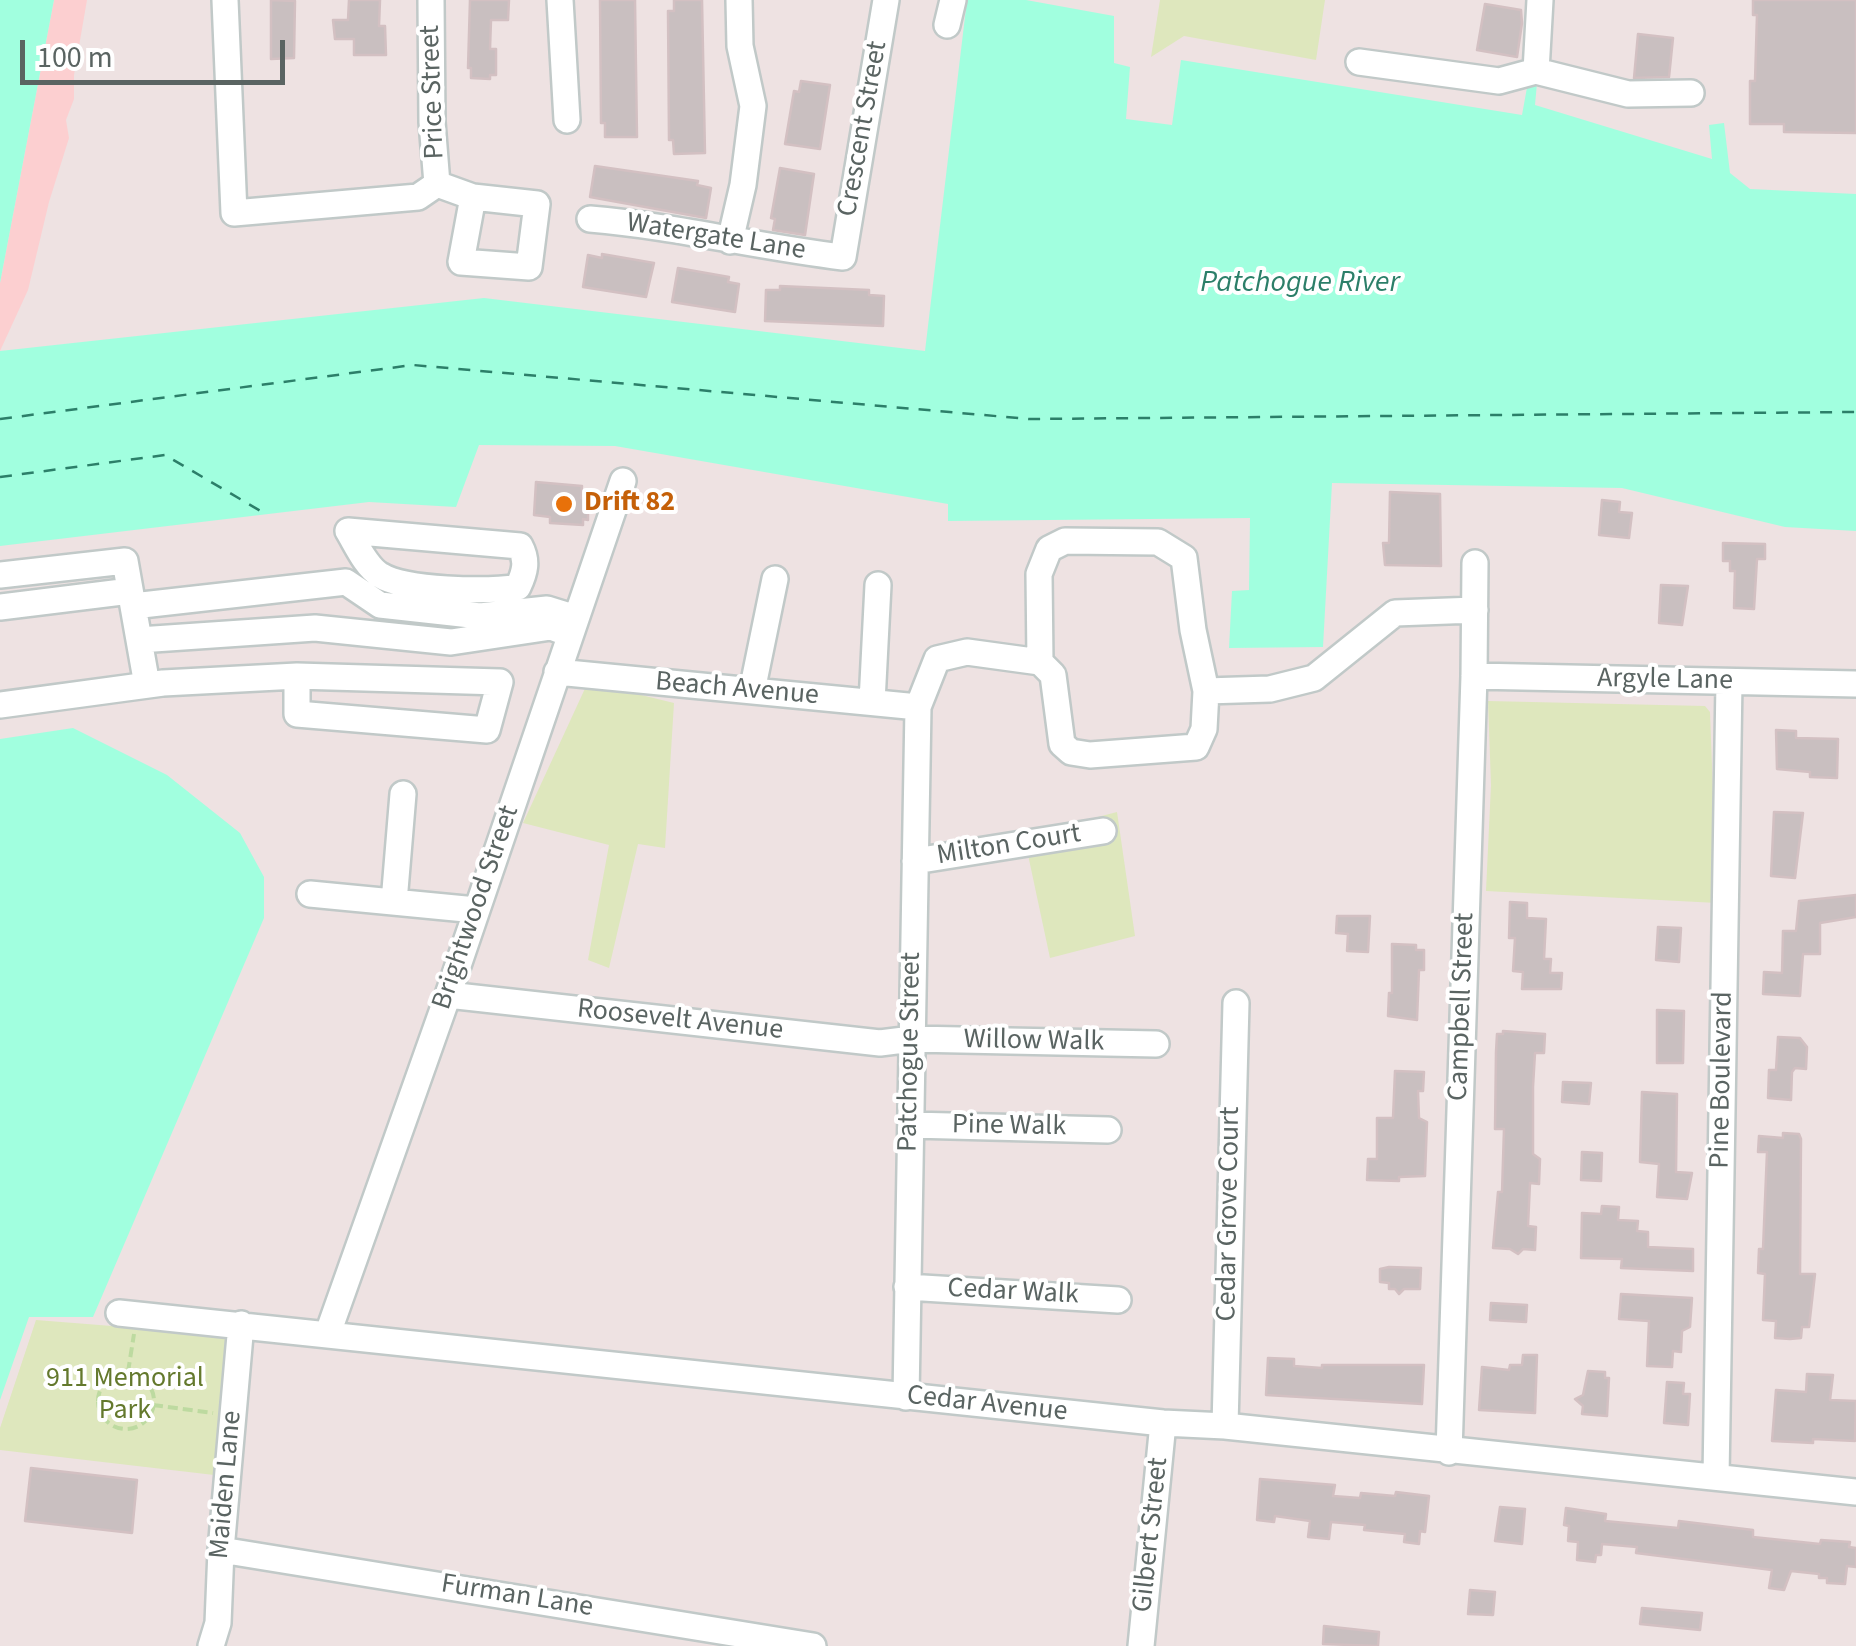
<!DOCTYPE html>
<html>
<head>
<meta charset="utf-8">
<style>
  body { margin:0 }
  #map { position:relative; width:1856px; height:1646px; overflow:hidden; background:#eee2e2; font-family:"Source Sans 3",sans-serif }
  canvas { display:block }
  .scale { position:absolute; left:20px; top:40px; width:265px; height:45px; box-sizing:border-box; border:5px solid #5a6462; border-top:0; padding-left:12px; font-size:30px; line-height:35px; white-space:nowrap; color:#5a6462; -webkit-text-stroke:8px #fff; paint-order:stroke }
</style>
</head>
<body>
<div id="map">
<canvas width="1856" height="1646"></canvas>
<div class="scale">100 m</div>
</div>
<script>
const context = document.querySelector('canvas').getContext('2d');
context.lineJoin = 'round';
function fillPath(path, color) { context.fillStyle = color; context.fill(path, 'evenodd'); }
function trace(path, color, width, dash) { context.strokeStyle = color; context.lineWidth = width; context.lineCap = dash ? 'butt' : 'round'; context.setLineDash(dash || []); context.stroke(path); }
function write(font, color, halo, rows, align = 'center') {
  context.font = font + ' "Source Sans 3",sans-serif'; context.lineWidth = 8; context.setLineDash([]); context.textBaseline = 'middle'; context.strokeStyle = halo; context.fillStyle = color; for (const [text, x, y, turn = 0] of rows) {
    context.save(); context.translate(x, y); context.rotate((+turn || 0) * Math.PI / 180); context.textAlign = isNaN(turn) ? turn : align; if (halo) context.strokeText(text, 0, 0); context.fillText(text, 0, 0); context.restore();
  }
}
fillPath(new Path2D(`
  M1160 0H1325L1316 60 1184 36 1151 57Z
  M588 682 674 703 665 848 638 844 609 968 588 960 609 845 523 823Z
  M1488 701 1705 706 1710 712 1717 903 1486 891 1491 785Z
  M1117 812 1135 936 1050 958 1024 836Z
  M36 1320 226 1335 214 1475 0 1450V1428Z`), '#dee7bd');
fillPath(new Path2D(`
  M54 0H87L74 75V99L66 120 69 138 49 202 28 290 0 351V283Z`), '#fccfd0');
fillPath(new Path2D(`
  M0 0H54L0 283Z
  M967 0H1026L1114 16V63L1130 67 1126 119 1172 125 1181 60 1522 115 1528 82 1537 83 1535 105 1712 159 1709 125 1724 123 1730 173 1750 189 1856 194V531L1785 527 1622 488 1332 483 1323 647 1229 648 1232 591 1249 590 1250 518 948 521V504L615 446 479 445 456 507 369 502 0 546V351L484 298 925 351Z
  M73 728 167 775 240 833 264 877V918L93 1317H29L0 1400V739Z`), '#a1ffdf');
trace(new Path2D(`
  M0 419 413 365 1029 419 1856 412
  M0 477 165 455 264 513`), '#2c7f69', 2.5, [12, 10]);
const building = new Path2D(`
  M271 0 295 1 294 58 271 59Z
  M349 0H380L379 26H385L386 55H354V39H335L333 20H348Z
  M470 0H509L508 20H491L490 49H496V75H490V79L471 78V68H468Z
  M600 0H635L637 137H605V123H601Z
  M674 0H702L705 153 674 154 673 140H669L668 11H674Z
  M1753 0H1856V133L1784 132V124H1750V81H1755L1757 15H1753Z
  M1485 4 1521 10 1522 23 1517 57 1477 50Z
  M1638 34 1673 38 1669 77 1634 78Z
  M801 81 830 85 820 149 785 144 794 91 799 92Z
  M595 166 698 181 697 185 711 188 706 218 590 197Z
  M780 168 814 174 805 235 773 230 775 219 771 218Z
  M602 254 654 263 646 297 583 287 588 255 602 258Z
  M678 268 729 277 728 282 739 284 735 312 672 302Z
  M780 286 869 290V295L884 296 883 326 765 321 766 290H780Z
  M536 482 582 486 581 498 588 499V520L583 519V525L550 523V517L534 515Z
  M1390 492 1440 494 1441 566 1385 565 1383 543H1389Z
  M1602 500 1620 502 1619 512 1632 513 1629 538 1599 535Z
  M1723 543 1765 544V559H1757L1754 609 1734 608 1735 571H1730V561H1723Z
  M1661 585 1688 586 1682 625 1659 623Z
  M1776 730 1796 731V738L1838 739 1837 778 1810 777V772L1777 769Z
  M1774 812 1803 813 1795 878 1771 876Z
  M1856 895V917L1820 923V954H1803L1800 996 1763 994 1764 972 1782 973 1783 931H1796L1799 901Z
  M1510 902 1527 903V918L1546 919 1544 959H1551L1550 973H1562L1561 989H1522L1523 972 1513 971 1515 938H1509Z
  M1337 916H1370L1368 952 1347 951 1348 934 1336 933Z
  M1658 927 1681 928 1679 962 1656 960Z
  M1392 944 1416 945V950H1424V970H1419L1417 1020 1388 1016 1389 993H1392Z
  M1657 1010 1684 1011 1683 1063H1657Z
  M1503 1031 1545 1034 1544 1053H1535L1533 1087V1154L1540 1159 1539 1184 1530 1183 1528 1226 1536 1227 1535 1250 1523 1249 1518 1254 1510 1249 1493 1248 1498 1192H1502L1504 1129H1495L1496 1052 1497 1034H1503Z
  M1778 1037 1800 1038 1807 1047 1806 1069 1795 1068 1792 1072 1791 1100 1768 1098 1769 1070H1776Z
  M1395 1071 1424 1072 1423 1091H1418L1419 1118 1427 1122 1425 1176 1399 1177V1181L1367 1180 1368 1159H1377V1118H1393Z
  M1563 1082 1591 1083 1589 1104 1562 1102Z
  M1642 1092 1677 1094 1676 1172 1692 1173 1687 1199 1657 1197 1659 1164 1640 1162Z
  M1783 1133 1799 1134 1801 1139 1800 1274H1815L1809 1327H1802L1801 1338 1790 1339 1775 1338 1776 1321 1763 1320 1765 1274 1758 1273 1759 1249H1763L1767 1152H1758L1759 1136 1783 1138Z
  M1582 1152 1602 1153 1601 1181 1581 1180Z
  M1602 1206 1619 1207 1618 1220 1638 1221 1637 1231 1648 1232V1247L1693 1249V1271L1621 1268 1622 1259 1581 1258 1582 1213 1601 1214Z
  M1389 1267 1421 1268 1420 1289H1404L1399 1294 1395 1289H1389V1283L1380 1282V1269Z
  M1621 1294 1692 1298 1690 1327 1682 1331 1681 1352 1673 1351 1672 1367 1647 1366 1649 1321 1619 1319Z
  M1491 1303 1527 1305 1526 1322 1490 1320Z
  M1523 1355H1537L1535 1413 1479 1410 1482 1367 1509 1370 1510 1365H1522Z
  M1268 1358 1294 1359V1366L1322 1368V1365H1424L1422 1404 1266 1395Z
  M1588 1371 1605 1372V1378H1609L1607 1416 1582 1414 1583 1406 1575 1399 1583 1395Z
  M1807 1374 1833 1375 1830 1400 1856 1401 1855 1441 1813 1439V1443L1772 1441 1776 1390 1806 1392Z
  M1667 1382 1684 1383 1683 1394H1690L1688 1425 1664 1423Z
  M31 1468 137 1480 132 1533 25 1521Z
  M1260 1479 1335 1485 1333 1496 1360 1498 1361 1493 1395 1496 1396 1492 1429 1496 1425 1532 1420 1531 1419 1544 1404 1542 1405 1534 1364 1530 1365 1525 1331 1522 1329 1539 1308 1537 1310 1521 1275 1516 1274 1522 1257 1520Z
  M1500 1507 1525 1509 1522 1544 1495 1541Z
  M1566 1508 1606 1514 1605 1521 1678 1528 1679 1521 1753 1530V1537L1820 1544 1821 1540 1850 1542 1849 1547 1856 1548V1567L1847 1566 1845 1584 1827 1583V1578H1819V1574L1791 1571 1784 1590 1769 1588 1772 1570 1636 1553 1637 1547 1602 1544 1601 1555H1596L1595 1562 1577 1560 1578 1542 1568 1541 1569 1526 1564 1525Z
  M1470 1590 1495 1592 1493 1615 1468 1614Z
  M1642 1608 1702 1613 1700 1630 1640 1624Z
  M1324 1626 1379 1632 1378 1646 1323 1644Z`);
fillPath(building, '#c9bfc0');
trace(building, '#d3c0c2', 2.5);
const minor = new Path2D(`
  M225 0 234 213 418 197 437 184
  M431 0 432 122 437 184
  M560 0 567 120
  M947 25 953 0
  M1359 62 1499 81 1536 71 1628 94 1691 93
  M1536 71 1540 0
  M437 184 473 197 537 204 529 267 461 262 473 197
  M590 219C675 226 758 247 843 257L886 0
  M730 241 743 185 753 106 740 46 739 0
  M348 531 520 546C528 561 525 572 518 587 488 592 405 591 380 575 366 567 356 544 348 531Z
  M0 575 125 561 147 685
  M133 606 346 582 380 605 480 616 547 609 576 618
  M0 607 130 591
  M139 640 315 628 451 642 551 627 570 634
  M1040 662 1039 574 1049 549 1065 541 1158 542 1184 558 1193 630 1206 691
  M557 672 918 707
  M1474 676 1856 684
  M752 691 775 579
  M872 702 878 585
  M0 705 163 683 297 676 500 682 487 730 297 714V676
  M915 861 1103 831
  M310 894 476 910
  M394 902 403 794
  M448 995 880 1043 912 1039 1156 1044
  M911 1125 1108 1130
  M907 1287 1118 1300
  M119 1313 1163 1423 1225 1426 1856 1492
  M328 1333 448 995 623 481
  M906 1397 918 707 937 659 967 652 1040 662 1053 675 1062 744 1071 752 1090 755 1196 747 1204 729 1206 691 1270 689 1314 678 1395 613 1475 610
  M1225 1426 1236 1003
  M1449 1452 1474 676 1475 563
  M1716 1477 1729 682
  M221 1550 813 1646
  M211 1646 218 1623 221 1550 241 1324
  M1141 1646 1163 1423`);
trace(minor, '#c1c9c8', 30);
trace(new Path2D(`
  M128 1372 134 1334
  M98 1401a28 28 0 1 1 56 0a28 28 0 1 1-56 0Z
  M153 1405 213 1413`), '#bddaa0', 4, [10, 5]);
trace(minor, '#fff', 25);
for (const [x, y, r, color] of [
  [564,504,10,"#e8710a"]
]) { const dot = new Path2D(); dot.arc(x, y, r, 0, 2 * Math.PI); context.fillStyle = color; context.fill(dot); trace(dot, '#fff', 4); }
write('28px', '#5a6462', '#fff', [
  ["Price Street",434,92,-92],
  ["Crescent Street",864,129,-80],
  ["Watergate Lane",716,238,9],
  ["Argyle Lane",1665,681,1],
  ["Beach Avenue",737,690,5],
  ["Milton Court",1009,846,-9],
  ["Brightwood Street",477,908,-71],
  ["Campbell Street",1463,1007,-88],
  ["Roosevelt Avenue",680,1021,6],
  ["Willow Walk",1034,1042,1],
  ["Patchogue Street",911,1052,-89],
  ["Pine Boulevard",1723,1080,-89],
  ["Pine Walk",1009,1127,1],
  ["Cedar Grove Court",1230,1214,-89],
  ["Cedar Walk",1013,1293,3],
  ["Cedar Avenue",987,1405,6],
  ["Maiden Lane",227,1485,-85],
  ["Gilbert Street",1152,1535,-84],
  ["Furman Lane",517,1597,9]
]);
write('bold 28px', '#c56008', '#fff', [
  ["Drift 82",584,504]
], 'left');
write('28px', '#64792d', '#fff', [
  ["911 Memorial",125,1380],
  ["Park",125,1412]
]);
write('italic 30px', '#2c7f69', '#fff', [
  ["Patchogue River",1300,284]
]);
</script>
</body>
</html>
